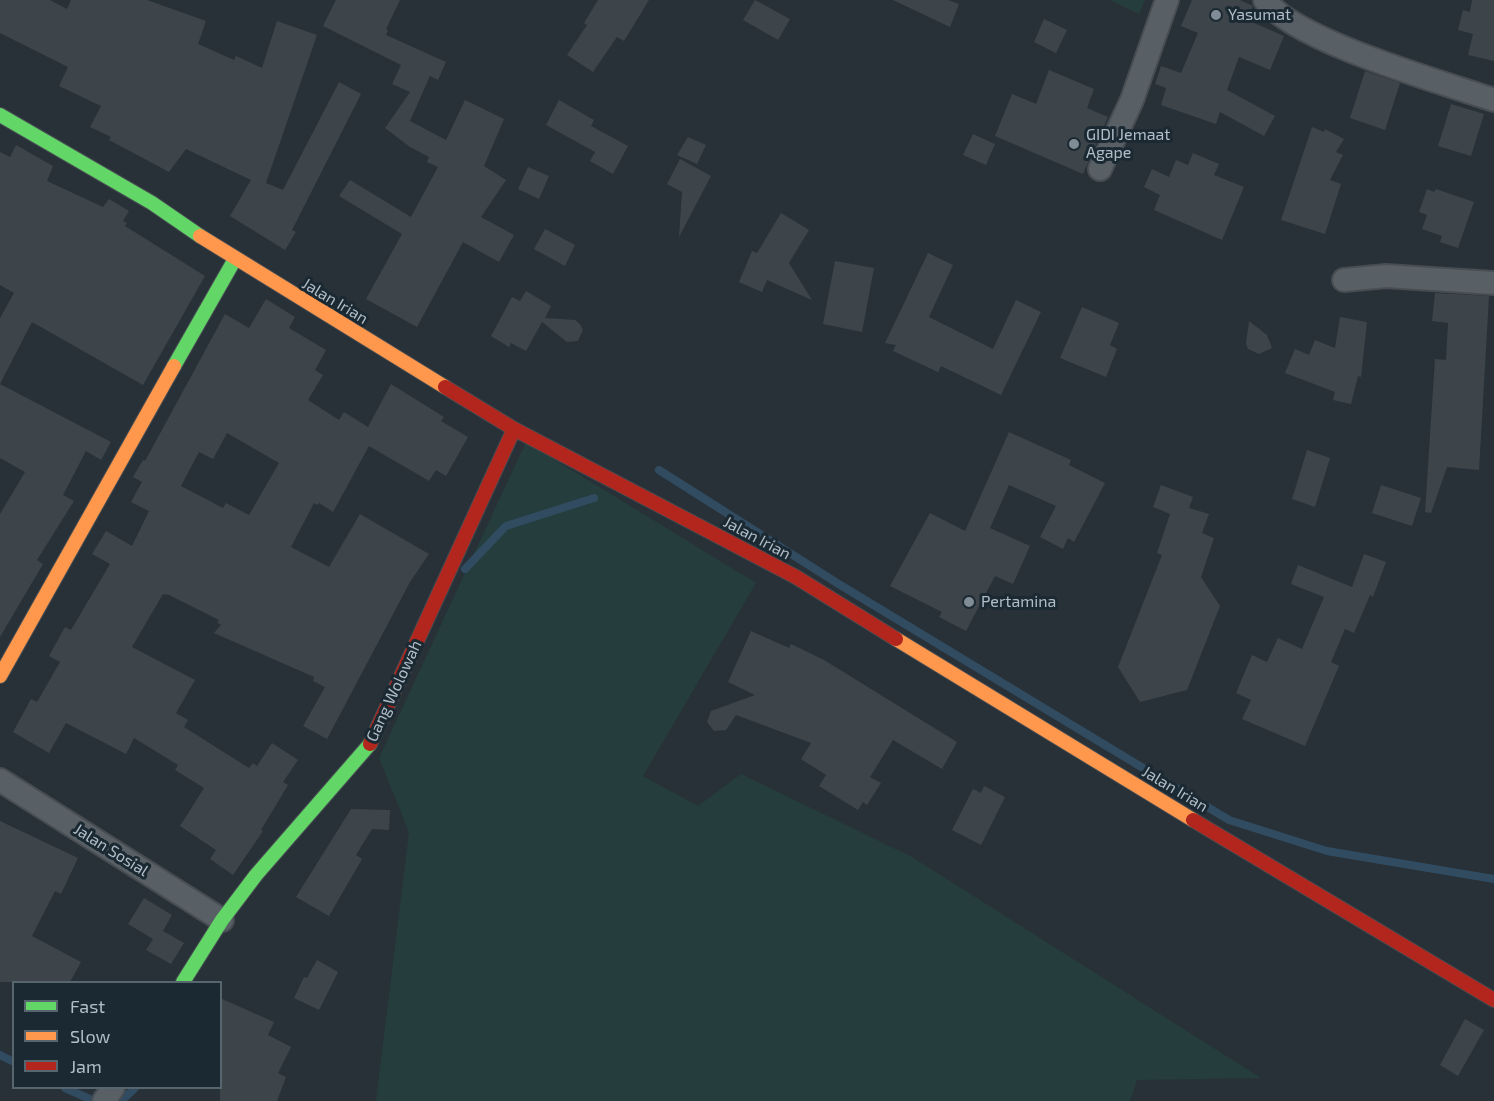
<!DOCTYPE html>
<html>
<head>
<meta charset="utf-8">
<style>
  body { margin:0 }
  #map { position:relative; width:1494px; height:1101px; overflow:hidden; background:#283138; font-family:"Exo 2",sans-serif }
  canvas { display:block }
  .legend { position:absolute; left:12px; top:981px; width:210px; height:108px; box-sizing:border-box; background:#1b2933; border:2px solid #57656f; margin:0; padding:8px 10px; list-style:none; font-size:18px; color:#b1bec9 }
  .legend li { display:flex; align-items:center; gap:12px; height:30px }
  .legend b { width:30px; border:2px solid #57656f }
</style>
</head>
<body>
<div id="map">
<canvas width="1494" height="1101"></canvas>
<ul class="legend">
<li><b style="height:8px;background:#63d668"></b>Fast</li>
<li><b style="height:8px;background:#ff974d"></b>Slow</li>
<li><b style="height:8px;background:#b3261e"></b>Jam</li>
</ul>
</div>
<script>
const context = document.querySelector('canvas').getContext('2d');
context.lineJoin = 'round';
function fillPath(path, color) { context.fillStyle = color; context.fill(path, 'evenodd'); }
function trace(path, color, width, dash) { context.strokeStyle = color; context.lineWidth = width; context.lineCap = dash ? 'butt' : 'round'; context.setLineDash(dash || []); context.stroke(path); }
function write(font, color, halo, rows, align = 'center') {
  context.font = font + ' "Exo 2",sans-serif'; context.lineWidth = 6; context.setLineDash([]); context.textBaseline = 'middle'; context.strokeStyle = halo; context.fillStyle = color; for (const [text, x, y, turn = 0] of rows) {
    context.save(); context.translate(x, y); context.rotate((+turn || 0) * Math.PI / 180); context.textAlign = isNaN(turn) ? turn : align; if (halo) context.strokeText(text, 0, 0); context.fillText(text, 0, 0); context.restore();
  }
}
fillPath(new Path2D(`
  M1110 0H1145L1139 14Z
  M526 442 756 583 643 776 698 806 741 774 912 857 1261 1078 1137 1080 1130 1101H376L409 832 379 758Z`), '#253d3d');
trace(new Path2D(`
  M659 470 837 583 1229 820 1327 851 1494 879
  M465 569 506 526 594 498
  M0 1055 14 1062
  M65 1088 94 1101
  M121 1101 135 1088`), '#314c61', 8);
fillPath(new Path2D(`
  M0 0H50L67 9 71 0H147L206 21 198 44 234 60 236 56 262 68 277 21 317 35 266 183 283 190 339 82 361 94 292 230 296 232 285 250 230 216 251 180 186 149 169 172 109 140 111 137 90 127 101 106 59 86 68 67 0 33Z
  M336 0H400L386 29 388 30 386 35 446 62 438 80 430 76 410 121 446 140 465 100 504 119 484 166 506 180 481 217 514 235 499 262 463 242 417 327 366 299 402 234 339 196 350 180 411 217 438 167 427 162 429 157 410 147 385 128 410 92 392 84 401 65 323 26Z
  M598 0H649L624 41 617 37 593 72 567 55 587 25 584 23Z
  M755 0 790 19 778 40 743 20Z
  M893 0H948L959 4 950 27Z
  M1192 0H1240L1253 6 1247 20 1284 36 1270 70 1239 57 1227 90 1275 116 1264 136 1220 112 1216 124 1161 105 1166 88 1155 84 1161 66 1181 73 1198 33 1181 26Z
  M1472 0H1494V61L1468 55 1473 34 1458 30 1463 10 1470 12Z
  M1044 19 1067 30 1056 53 1034 42Z
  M1049 70 1094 89 1087 108 1108 117 1083 174 995 136 1012 94 1036 104Z
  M1365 71 1400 83 1385 130 1350 118Z
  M559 100 594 120 591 126 628 146 613 174 590 161 595 152 546 125Z
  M1451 104 1484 114 1471 156 1438 146Z
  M1312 127 1324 132 1325 129 1344 139 1336 152 1343 155 1330 180 1341 184 1325 234 1281 220Z
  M973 134 995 144 986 165 963 155Z
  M688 137 706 145 697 164 677 155Z
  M16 145 53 166 47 181 103 207 109 199 129 211 123 221 127 223 125 226 205 276 143 385 32 322 0 384V318L14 293 0 285V152L10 157Z
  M1193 153 1219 164 1214 175 1244 187 1222 240 1154 210 1160 195 1144 187 1152 169 1169 177 1176 160 1188 165Z
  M680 159 711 176 679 237 682 192 667 184Z
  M528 167 549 176 539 199 518 189Z
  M1427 189 1434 192 1436 189 1474 202 1458 248 1440 242 1442 236 1422 229 1427 215 1419 212Z
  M781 213 809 230 789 263 812 300 767 280 762 292 739 282 752 251 757 253Z
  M545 229 575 245 565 266 534 249Z
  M928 253 953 265 929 317 993 349 1016 300 1041 312 1001 395 941 366 938 372 893 351 896 345 885 343Z
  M835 261 874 268 862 332 823 324Z
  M526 291 551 306 545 318 575 320 580 324 583 330 578 341 567 342 542 322 526 351 511 343 509 347 491 336 512 297 520 301Z
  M1435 293 1489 296 1479 470 1447 467 1431 513 1425 512 1435 359 1446 360 1448 323 1432 321Z
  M266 299 295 317 289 328 326 350 315 370 323 375 308 400 339 420 344 412 368 427 391 384 444 417 441 421 468 437 446 476 436 470 429 481 369 446 333 512 319 503 317 505 314 503 291 547 329 567 360 514 429 554 410 582 327 739 303 726 325 687 313 681 314 677 214 633 221 625 217 622 219 620 169 595 163 594 132 647 195 680 176 713 188 720 184 727 249 768 253 763 257 766 272 743 298 760 283 782 288 785 261 830 263 831 233 875 210 859 216 850 180 826 204 788 175 770 178 765 134 738 126 754 66 723 49 753 13 732 31 699 37 702 60 662 49 656 65 627 71 630 110 564 92 554 106 531 132 546 149 511 131 502 142 482 133 477 143 460 145 461 225 314 249 328ZM227 433 279 463 249 515 226 503 223 508 181 486 199 452 213 459Z
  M1082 307 1119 323 1110 345 1117 349 1106 377 1060 358Z
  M1340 317 1367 322 1361 377 1358 376 1351 404 1333 400 1335 392 1285 373 1295 349 1309 355 1315 340 1335 348Z
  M1249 321 1267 335 1272 348 1259 354 1248 349 1246 344Z
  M0 384 111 442 101 460 86 451 63 495 74 501 37 560 43 564 0 637V514L25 472 0 458Z
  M1009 432 1071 460 1069 465 1105 483 1074 542 1068 538 1063 549 1040 537 1056 506 1009 485 990 528 1030 546 1013 584 995 576 966 631 939 617 942 612 890 586 930 513 965 531Z
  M1307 450 1330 458 1315 507 1292 499Z
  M1161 485 1193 497 1189 508 1209 514 1202 533 1214 538 1201 577 1220 606 1187 690 1140 702 1118 667 1162 555 1157 553 1170 514 1153 507Z
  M1381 485 1421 498 1412 526 1372 513Z
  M1364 554 1386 562 1373 597 1370 595 1354 633 1345 629 1331 662 1339 666 1305 746 1242 719 1251 700 1236 693 1252 655 1267 662 1278 638 1302 649 1324 597 1291 584 1298 565 1352 587Z
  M751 631 789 648 791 644 824 660 957 742 942 769 893 740 870 777 881 783 867 805 863 802 858 810 819 786 826 775 801 759 811 743 736 715 726 730 714 731 707 722 711 711 755 695 728 682Z
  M984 786 1005 797 981 845 952 830 973 789 981 793Z
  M351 809 390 810 389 830 372 829 356 855 362 859 329 916 296 897Z
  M0 821 78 858 61 894 55 891 32 936 81 962 70 982H0Z
  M144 898 172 915 163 931 184 943 171 964 146 950 153 939 128 924Z
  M317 960 338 972 319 1010 294 998 304 977 307 978Z
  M220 998 274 1022 268 1035 291 1047 278 1073 286 1077 277 1101H220Z
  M1465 1019 1484 1030 1458 1076 1440 1065Z`), '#3d454b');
const street = new Path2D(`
  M1265 0C1295 41 1441 82 1494 100
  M1100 169 1132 100 1167 0
  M1344 280 1386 276 1494 283
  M0 780 222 920
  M104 1101 113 1088`);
const fast = new Path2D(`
  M0 115 152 203 200 236
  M174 366 235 259
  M183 982 222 920 256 875 370 744`);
const slow = new Path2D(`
  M200 236 445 387
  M896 639 1193 820
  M0 676 174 366`);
const jam = new Path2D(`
  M445 387 514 429 796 577 896 639
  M370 744 514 429
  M1193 820 1494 1000`);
trace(street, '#474d52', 26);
trace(fast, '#474d52', 16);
trace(slow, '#474d52', 16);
trace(jam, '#474d52', 16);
trace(street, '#586065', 22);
trace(fast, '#63d668', 14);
trace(slow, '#ff974d', 14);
trace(jam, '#b3261e', 14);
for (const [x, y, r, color] of [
  [1216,15,6,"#818d96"],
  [1074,144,6,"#818d96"],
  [969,602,6,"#818d96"]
]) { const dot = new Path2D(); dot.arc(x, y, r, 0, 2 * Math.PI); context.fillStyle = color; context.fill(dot); trace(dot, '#1b2933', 2); }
write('16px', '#b1bec9', '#1b2933', [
  ["Yasumat",1228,15],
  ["GIDI Jemaat",1086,135],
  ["Agape",1086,153],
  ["Pertamina",981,602]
], 'left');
write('16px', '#b1bec9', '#1b2933', [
  ["Jalan Irian",335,301,31],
  ["Jalan Irian",757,538,28],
  ["Gang Wolowah",394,691,-65],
  ["Jalan Irian",1175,789,31],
  ["Jalan Sosial",111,850,32]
]);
</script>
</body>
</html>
